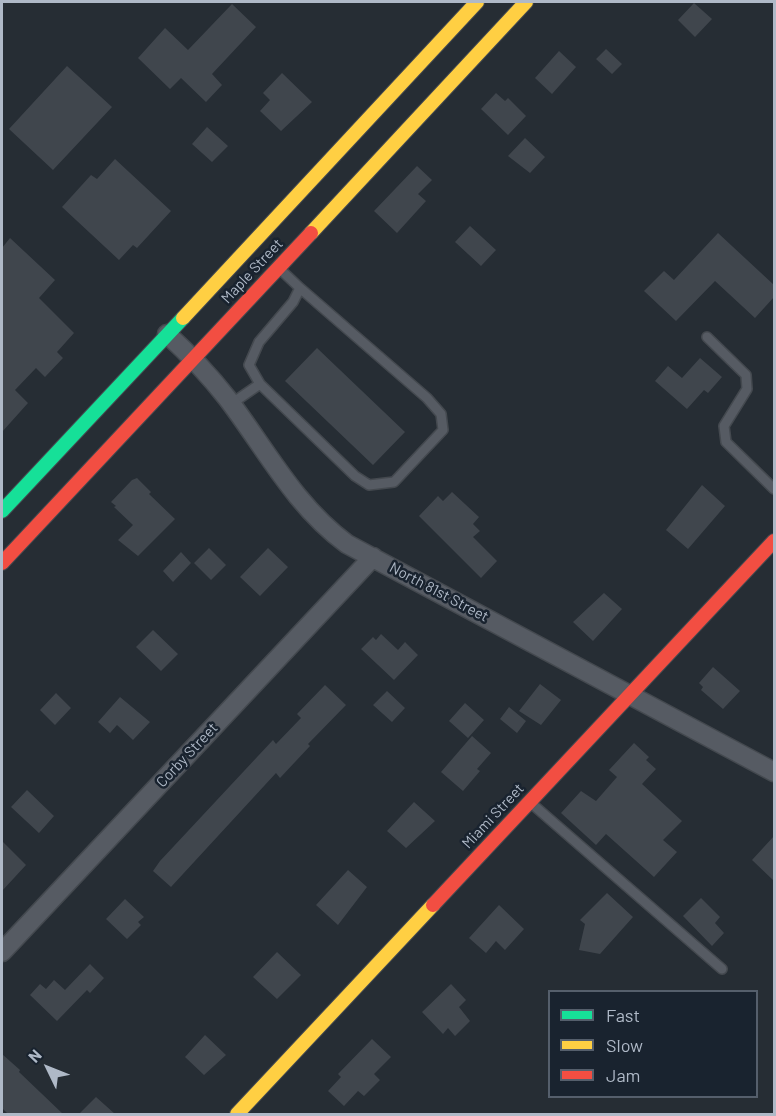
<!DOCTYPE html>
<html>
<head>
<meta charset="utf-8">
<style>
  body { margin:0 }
  #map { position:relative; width:776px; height:1116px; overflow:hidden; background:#262d34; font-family:Barlow,sans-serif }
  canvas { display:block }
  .frame { position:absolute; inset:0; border:3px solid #afb9c7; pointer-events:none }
  .legend { position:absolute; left:548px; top:990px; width:210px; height:108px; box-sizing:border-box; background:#19232f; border:2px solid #555f6c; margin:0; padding:8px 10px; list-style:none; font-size:18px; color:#afb9c7 }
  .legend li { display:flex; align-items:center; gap:12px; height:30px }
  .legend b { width:30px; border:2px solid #555f6c }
  .north { position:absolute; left:18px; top:1038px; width:60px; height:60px; -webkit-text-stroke:4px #19232f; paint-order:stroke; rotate:313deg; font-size:16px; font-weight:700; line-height:24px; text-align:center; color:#afb9c7 }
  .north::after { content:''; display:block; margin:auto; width:21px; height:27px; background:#afb9c7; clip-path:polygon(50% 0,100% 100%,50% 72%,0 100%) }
</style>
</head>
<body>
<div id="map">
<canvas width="776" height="1116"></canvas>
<div class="frame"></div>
<ul class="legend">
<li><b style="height:8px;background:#16e098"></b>Fast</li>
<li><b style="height:8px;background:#ffcf43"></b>Slow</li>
<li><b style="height:8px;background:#f24e42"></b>Jam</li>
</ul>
<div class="north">N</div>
</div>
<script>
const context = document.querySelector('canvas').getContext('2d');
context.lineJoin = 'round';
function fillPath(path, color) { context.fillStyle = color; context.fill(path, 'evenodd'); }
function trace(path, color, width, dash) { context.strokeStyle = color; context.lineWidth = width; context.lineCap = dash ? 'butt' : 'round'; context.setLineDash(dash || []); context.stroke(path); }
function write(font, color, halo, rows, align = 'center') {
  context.font = font + ' Barlow,sans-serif'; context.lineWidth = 5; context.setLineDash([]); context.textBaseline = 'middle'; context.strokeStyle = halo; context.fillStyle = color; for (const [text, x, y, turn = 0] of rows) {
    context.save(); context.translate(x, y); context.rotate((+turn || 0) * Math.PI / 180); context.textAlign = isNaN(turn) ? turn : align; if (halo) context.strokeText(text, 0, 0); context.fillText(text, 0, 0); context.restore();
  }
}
fillPath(new Path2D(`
  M694 3 712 19 695 37 678 20Z
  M232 4 256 27 212 74 222 85 206 102 181 78 170 89 138 58 165 28 188 50Z
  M606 49 622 64 612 74 596 59Z
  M559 51 576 67 552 94 535 78Z
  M67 66 112 107 53 170 9 129Z
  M282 73 312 102 281 131 260 111 270 100 263 93Z
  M496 93 505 101 508 98 526 116 508 135 481 109Z
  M207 127 228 146 212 162 192 144Z
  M525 138 545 157 530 173 508 156Z
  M115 159 171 211 137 248 133 245 119 260 62 207 91 175 97 179Z
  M417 166 432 180 418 194 426 201 397 233 374 211Z
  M470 226 496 250 481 266 455 242Z
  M718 233 774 285V297L755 318 715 281 676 321 644 291 664 271 674 280Z
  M10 238 55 280 39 298 74 333 57 352 63 358 45 377 36 368 15 390 28 403 2 432V248Z
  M317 348 405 432 373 465 285 381Z
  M700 358 722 377 708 393 704 390 687 409 655 381 668 366 682 378Z
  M137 478 151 492 149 494 175 519 138 556 118 540 133 525 114 507 116 506 111 502 132 480Z
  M702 485 725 506 688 549 666 530Z
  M452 492 479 517 473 524 480 531 473 537 497 561 481 578 419 516 438 496 443 501Z
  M209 548 226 565 211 580 194 563Z
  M268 548 288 567 260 596 240 577Z
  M181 552 191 563 173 582 163 571Z
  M604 593 622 609 593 641 573 622Z
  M153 630 178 654 161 671 136 647Z
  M381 634 398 650 405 642 418 655 394 680 361 649 373 637 376 640Z
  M713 667 740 691 723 709 701 690 703 687 699 683Z
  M540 684 561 700 541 725 519 711Z
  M325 685 346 705 308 744 310 746 280 778 276 773 171 887 153 871 160 861 258 756 273 740 276 744 301 718 297 714Z
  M387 691 405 708 392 722 373 705Z
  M56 693 71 708 55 725 40 710Z
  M120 697 150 722 133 740 117 725 110 733 98 722Z
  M465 703 484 720 468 738 449 721Z
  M509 707 526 721 517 733 500 719Z
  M472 736 491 753 477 769 480 771 463 791 441 772Z
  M634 743 649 757 646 760 656 769 642 784 682 821 663 840 677 852 654 877 606 834 596 845 561 813 581 791 596 801 617 777 609 770Z
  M27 790 54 816 39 833 11 807Z
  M414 802 435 821 406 848 387 831Z
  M774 836V881L752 860Z
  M2 841 26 865 2 891Z
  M348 870 367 887 338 925 316 905Z
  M607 893 633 917 600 954 579 950 585 924 580 920Z
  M701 898 720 917 715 923 724 933 712 946 683 916Z
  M125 899 144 917 138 922 141 925 127 939 106 919Z
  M499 905 524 929 505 950 496 941 486 953 469 938Z
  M277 952 301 975 277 999 253 977Z
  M90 964 104 978 90 993 87 990 57 1021 30 995 40 984 46 989 54 980 65 990Z
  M451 984 466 1000 459 1007 470 1021 455 1036 448 1028 443 1034 422 1012Z
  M205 1035 226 1055 204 1075 185 1057Z
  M372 1039 391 1057 374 1074 380 1080 364 1096 358 1091 344 1106 328 1091 341 1077 338 1074Z
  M2 1054 20 1070 19 1072 63 1114H8L2 1108Z
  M96 1097 115 1114H79Z`), '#40464d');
const lane = new Path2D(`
  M282 271 300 288 293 302 259 342 249 365 260 384 355 476 369 485 394 482 443 430 441 414 427 398 300 288
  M707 337 746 375 747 389 724 426 726 442 774 489
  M231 404 260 384
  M531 803 722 969`);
const street = new Path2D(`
  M167 334C189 354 209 375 227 398 266 449 294 505 347 544L774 772
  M2 952 373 557`);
const fast = new Path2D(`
  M2 511 183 318`);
const slow = new Path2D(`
  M311 233 526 2
  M183 318 477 2
  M237 1114 433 905`);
const jam = new Path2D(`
  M2 563 311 233
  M433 905 774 541`);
trace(lane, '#44494f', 12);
trace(street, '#44494f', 21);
trace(fast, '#44494f', 16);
trace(slow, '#44494f', 16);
trace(jam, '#44494f', 16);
trace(lane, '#565b63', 9);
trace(street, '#565b63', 18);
trace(fast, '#16e098', 14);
trace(slow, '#ffcf43', 14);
trace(jam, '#f24e42', 14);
write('15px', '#afb9c7', '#19232f', [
  ["Maple Street",252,271,-47],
  ["North 81st Street",439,592,28],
  ["Corby Street",187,755,-47],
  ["Miami Street",493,816,-47]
]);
</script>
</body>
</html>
